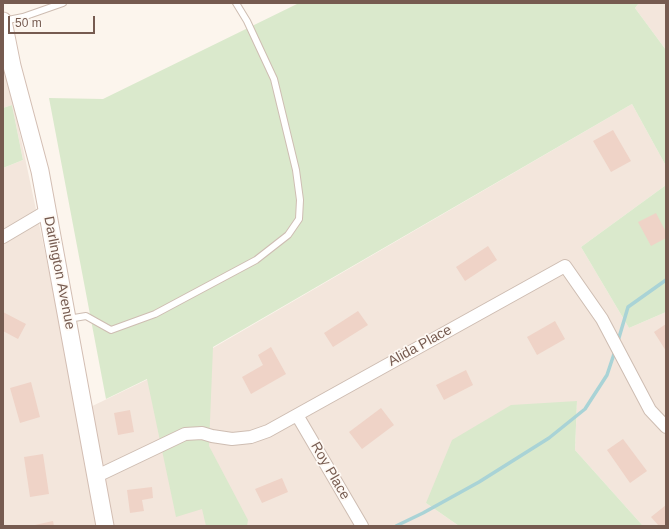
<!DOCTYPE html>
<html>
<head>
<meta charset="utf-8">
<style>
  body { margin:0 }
  #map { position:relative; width:669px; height:529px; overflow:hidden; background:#fcf5ed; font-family:Helvetica,sans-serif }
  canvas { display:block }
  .frame { position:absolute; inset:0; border:4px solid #765b50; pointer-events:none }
  .scale { position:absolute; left:8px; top:16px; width:87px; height:18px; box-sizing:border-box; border:2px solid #765b50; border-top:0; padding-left:5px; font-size:12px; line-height:14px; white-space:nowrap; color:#765b50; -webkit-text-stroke:3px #fef9f4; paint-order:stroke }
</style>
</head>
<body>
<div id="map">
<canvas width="669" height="529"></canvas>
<div class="frame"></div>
<div class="scale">50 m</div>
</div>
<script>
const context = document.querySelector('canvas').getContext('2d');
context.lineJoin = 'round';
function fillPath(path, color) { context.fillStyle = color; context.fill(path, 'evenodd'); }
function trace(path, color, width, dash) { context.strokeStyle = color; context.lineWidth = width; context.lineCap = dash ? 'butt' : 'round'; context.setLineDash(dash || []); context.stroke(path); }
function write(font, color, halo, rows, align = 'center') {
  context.font = font + ' Helvetica,sans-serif'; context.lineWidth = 3.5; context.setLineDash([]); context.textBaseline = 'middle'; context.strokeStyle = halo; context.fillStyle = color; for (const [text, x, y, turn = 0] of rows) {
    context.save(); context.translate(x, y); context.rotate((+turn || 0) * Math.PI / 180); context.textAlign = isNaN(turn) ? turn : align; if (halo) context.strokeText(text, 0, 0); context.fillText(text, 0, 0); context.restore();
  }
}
fillPath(new Path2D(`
  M639 3H666V50L635 8Z
  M3 54 49 271 82 411 213 348 632 104 666 166V185L581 247 629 328 666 312V526H643L575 450 577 401 426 503 459 526H3V168L23 160 12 105 3 108Z`), '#f3e6dc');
fillPath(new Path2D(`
  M299 3H639L635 8 666 50V166L632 104 213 347 209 446 248 520 247 526H206L202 509 176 517 147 379 106 399 49 98 103 99Z
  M12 105 23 160 3 168V108Z
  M666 185V312L629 328 581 247Z
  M577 401 575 450 643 526H459L426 503 452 440 511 405Z`), '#dae9cc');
trace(new Path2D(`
  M618 341 628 307 666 280
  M396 526 423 513 479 482 549 438 585 409 607 375 615 351`), '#a9d3d6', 3.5);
fillPath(new Path2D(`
  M613 130 631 161 611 172 593 141Z
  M656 213 666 232V238L651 246 638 222Z
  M488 246 497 260 465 281 456 267Z
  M358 311 368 325 333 347 324 333Z
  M3 312 26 324 18 339 3 331Z
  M555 321 565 339 537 355 527 337Z
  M666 324V351L654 332Z
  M271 347 286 374 251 394 242 377 263 365 258 355Z
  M466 370 473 385 444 400 436 385Z
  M31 382 40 417 20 423 10 388Z
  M381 408 394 425 362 449 349 432Z
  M130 410 134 432 118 435 114 413Z
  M623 439 647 471 630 483 607 450Z
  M43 454 49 494 30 497 24 457Z
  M282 478 288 492 262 503 255 489Z
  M152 487 153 498 142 500 144 511 130 513 127 490Z
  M666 505V526H659L651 517Z
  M53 521 54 526H36L35 525Z`), '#efd3c7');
const lane = new Path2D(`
  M3 21 23 17 63 3
  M68 319 86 316 111 330 155 314 256 260 288 235 299 219 300 200 296 170 274 79 247 21 236 3`);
const street = new Path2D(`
  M3 237 47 211
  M297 415 362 526
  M97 476 185 434 202 433 212 436 232 439 251 437 268 431 565 266 602 319 650 410 666 427`);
const secondary = new Path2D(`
  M3 21 12 66 40 171 105 526`);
trace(lane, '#cebdb2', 8);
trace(street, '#cebdb2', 14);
trace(secondary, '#d3beb3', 19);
trace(lane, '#fff', 6);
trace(street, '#fff', 12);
trace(secondary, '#fff', 17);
write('14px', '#765b50', '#fef9f4', [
  ["Darlington Avenue",59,273,79],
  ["Alida Place",420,346,-29],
  ["Roy Place",330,471,60]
]);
</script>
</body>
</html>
